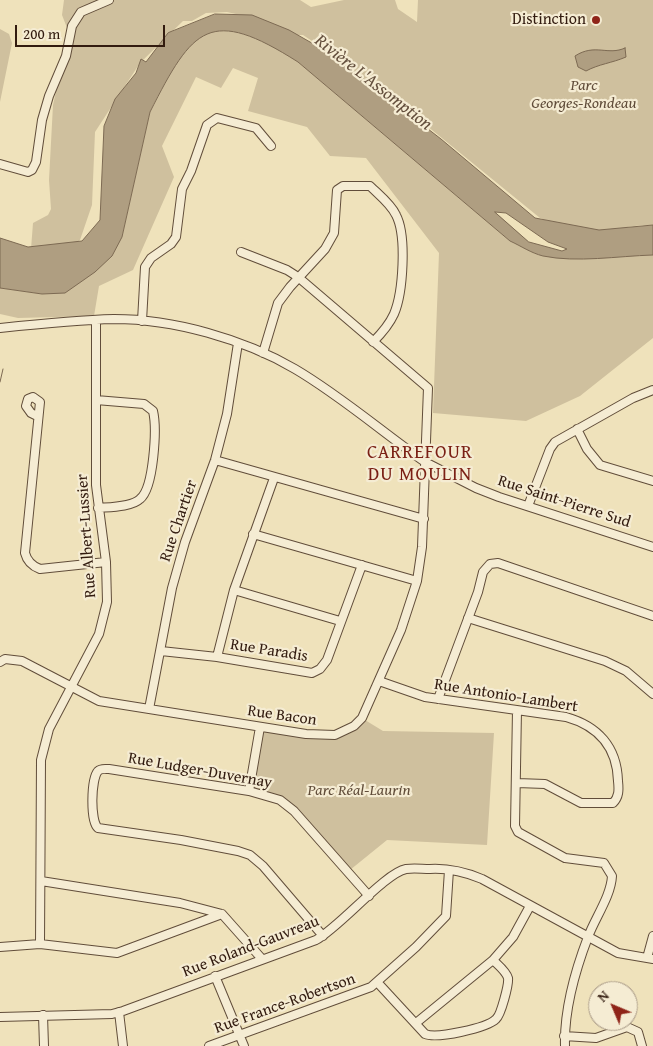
<!DOCTYPE html>
<html>
<head>
<meta charset="utf-8">
<style>
  body { margin:0 }
  #map { position:relative; width:653px; height:1046px; overflow:hidden; background:#efe2bb; font-family:"Gentium Book Plus",serif }
  canvas { display:block }
  .north { position:absolute; left:588px; top:981px; width:50px; height:50px; box-sizing:border-box; background:#f5ecd3; border:1px solid #a79885; border-radius:50%; rotate:315deg; font-size:14px; font-weight:700; line-height:20px; text-align:center; color:#321b0f }
  .north::after { content:''; display:block; margin:auto; width:18px; height:22px; background:#8f2418; clip-path:polygon(50% 0,100% 100%,50% 72%,0 100%) }
  .scale { position:absolute; left:15px; top:25px; width:150px; height:22px; box-sizing:border-box; border:2px solid #321b0f; border-top:0; padding-left:6px; font-size:15px; line-height:18px; white-space:nowrap; color:#321b0f; -webkit-text-stroke:4px #f5ecd3; paint-order:stroke }
</style>
</head>
<body>
<div id="map">
<canvas width="653" height="1046"></canvas>
<div class="north">N</div>
<div class="scale">200 m</div>
</div>
<script>
const context = document.querySelector('canvas').getContext('2d');
context.lineJoin = 'round';
function fillPath(path, color) { context.fillStyle = color; context.fill(path, 'evenodd'); }
function trace(path, color, width, dash) { context.strokeStyle = color; context.lineWidth = width; context.lineCap = dash ? 'butt' : 'round'; context.setLineDash(dash || []); context.stroke(path); }
function write(font, color, halo, rows, align = 'center') {
  context.font = font + ' "Gentium Book Plus",serif'; context.lineWidth = 4.5; context.setLineDash([]); context.textBaseline = 'middle'; context.strokeStyle = halo; context.fillStyle = color; for (const [text, x, y, turn = 0] of rows) {
    context.save(); context.translate(x, y); context.rotate((+turn || 0) * Math.PI / 180); context.textAlign = isNaN(turn) ? turn : align; if (halo) context.strokeText(text, 0, 0); context.fillText(text, 0, 0); context.restore();
  }
}
fillPath(new Path2D(`
  M64 0H300L311 7 344 0H395L398 9 417 22 418 0H653V225C634 224 620 230 602 230 580 231 560 226 540 218L405 108 359 77 341 60 303 35H293L258 19 227 12 206 13 192 21H183L140 63 95 132 92 205 80 240 70 250 31 249 33 223 48 215 51 209 49 180 53 105 69 33 62 15Z
  M0 29 9 34 12 43 0 102Z
  M232 30 266 41 298 62 510 241 543 256 572 258 653 255V338L580 396 526 421 433 413 439 253 366 158 330 156 307 127 248 111 258 78 233 68 221 88 196 77 162 146 174 177 133 270 99 286 94 316 18 318 0 314V288L42 294 122 237 150 112C161 91 178 50 198 37 208 31 221 31 232 30Z
  M365 720 383 731 494 733 487 845 387 840 350 870 281 797 254 788 263 730C300 737 334 750 365 720Z`), '#cfc09e');
const water = new Path2D(`
  M215 14 252 15 289 30 331 54 441 139 535 218 599 230 653 225V255C618 256 577 263 543 256 531 253 521 246 510 241L298 62C210 6 193 27 150 112L122 237 112 256 95 272 65 293 42 294 0 288V238L28 247 82 241 100 220 104 126 115 99 136 73 141 59 146 62 168 33ZM495 212 506 213 548 242 567 249 562 251 529 242Z
  M625 48 626 57C612 63 599 64 586 71L578 67 575 56C595 43 608 56 625 48Z`);
fillPath(water, '#af9e81');
trace(water, '#7d6a53', 1);
trace(new Path2D(`
  M0 382 3 369`), '#7d6a53', 1);
const minor = new Path2D(`
  M0 164 28 172 32 170 36 162 42 120 49 96 66 56 72 26 81 12 109 0
  M142 321 145 267 151 258 171 244 176 237 182 189 191 171 207 125 217 118 256 128 271 146
  M0 328C38 324 76 320 114 319 173 319 244 339 295 369 341 396 382 432 425 462L476 488 499 497 653 547
  M263 353 278 303 290 287 325 249 334 233 337 190 343 186H370C378 194 391 204 396 215 407 236 403 293 394 314 389 325 381 334 373 342
  M96 400 144 404 153 411C157 428 154 488 140 499 132 507 110 507 98 508
  M37 416 31 413 26 406 28 399 33 397 40 402 25 553C27 561 32 566 40 569L106 562
  M577 429 587 449 600 465 653 481
  M215 460 424 519
  M528 506 550 449 555 442 633 398 653 390
  M253 534 417 581
  M234 590 340 621
  M468 618 605 661 626 671 653 694
  M161 651 217 657 312 673 320 669 327 660 362 565
  M217 657 234 590 274 478
  M0 662 5 659 22 661 99 701 306 734 335 735 354 726 362 718 401 630 417 581 422 547 428 388 298 277 287 270 241 252
  M379 681 425 697 566 717C598 726 617 747 618 781 619 790 619 797 613 803H581L545 784 517 783
  M438 699 478 592 483 572 490 564 498 563 653 616
  M149 709 172 588 185 542 215 460 227 414 238 343
  M517 710 515 826 518 832 565 858 604 863 612 876C611 896 595 918 588 937 575 971 564 1010 565 1046
  M249 791 260 727
  M41 881 180 903 222 914 262 959
  M323 936 263 866 250 855 238 851 181 840 98 828C90 821 91 779 98 771 101 768 105 769 109 769L249 791 280 800 294 811 369 896
  M40 944 41 760 49 729 99 634 107 602 106 562 96 485V321
  M0 947 40 944 117 953 222 914
  M647 958 653 936
  M215 976 244 1046
  M377 982 425 1034C437 1039 487 1028 496 1019 501 1015 509 984 508 978 506 971 498 965 493 960
  M119 1012 123 1046
  M43 1015 44 1046
  M0 1017 112 1014 123 1011 316 940C341 926 385 873 406 869 414 868 422 869 430 869 448 868 465 872 482 879L618 953 653 959
  M416 1023 493 960 513 937 530 906
  M564 1036 596 1038 627 1027 638 1032 642 1046
  M209 1046 371 987 416 947 446 916 449 870`);
trace(minor, '#614d3a', 10);
trace(minor, '#f5ecd3', 8);
for (const [x, y, r, color] of [
  [596,20,5,"#8f2418"]
]) { const dot = new Path2D(); dot.arc(x, y, r, 0, 2 * Math.PI); context.fillStyle = color; context.fill(dot); trace(dot, '#f5ecd3', 2); }
write('16px', '#321b0f', '#f5ecd3', [
  ["Distinction",586,20]
], 'right');
write('italic 16px', '#614d3a', '#f5ecd3', [
  ["Parc",584,86],
  ["Georges-Rondeau",584,104],
  ["Parc Réal-Laurin",359,791]
]);
write('16px', '#321b0f', '#f5ecd3', [
  ["Rue Saint-Pierre Sud",564,502,18],
  ["Rue Chartier",179,521,-71],
  ["Rue Albert-Lussier",87,536,-94],
  ["Rue Paradis",269,651,9],
  ["Rue Antonio-Lambert",506,696,9],
  ["Rue Bacon",282,716,8],
  ["Rue Ludger-Duvernay",200,771,10],
  ["Rue Roland-Gauvreau",251,947,-21],
  ["Rue France-Robertson",285,1004,-20]
]);
write('italic 18px', '#644f3d', '#f5ecd3', [
  ["Rivière L'Assomption",373,83,38]
]);
context.letterSpacing = '1px';
write('19px', '#7a1f14', '#f5ecd3', [
  ["CARREFOUR",420,453],
  ["DU MOULIN",420,475]
]);
context.letterSpacing = '0px';
</script>
</body>
</html>
